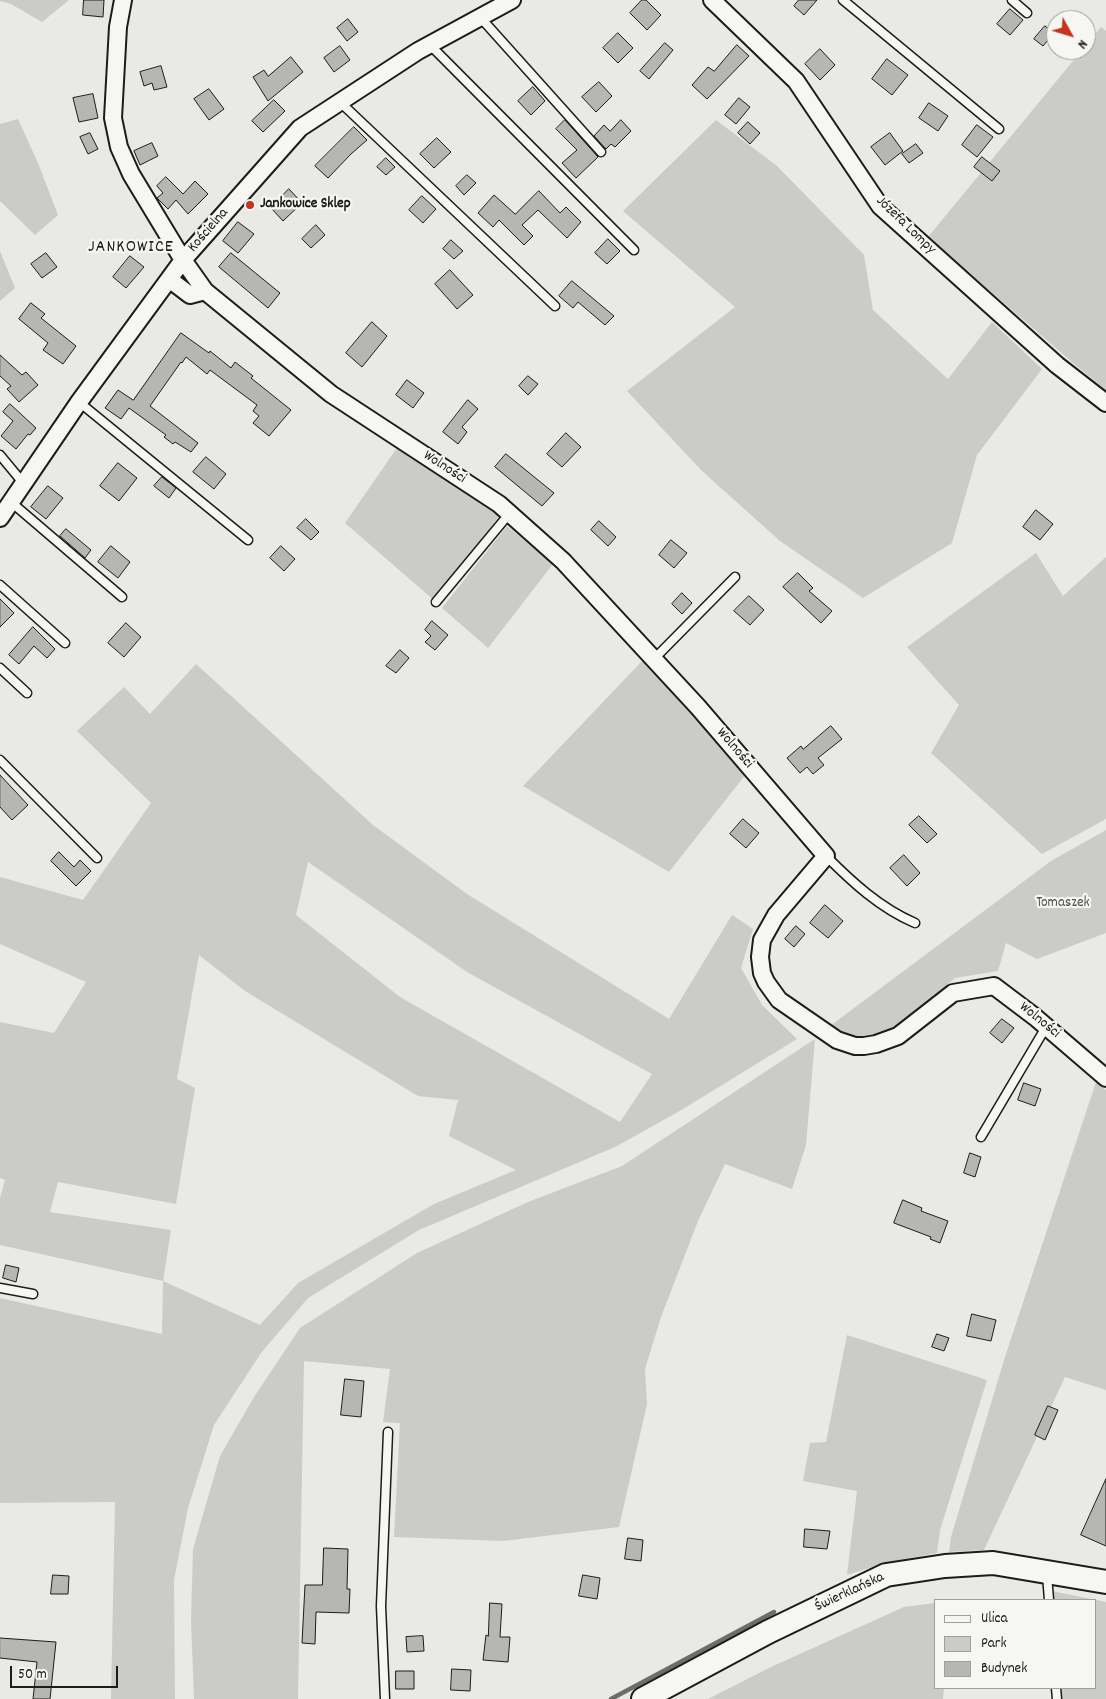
<!DOCTYPE html>
<html>
<head>
<meta charset="utf-8">
<style>
  body { margin:0 }
  #map { position:relative; width:1106px; height:1699px; overflow:hidden; background:#e9e9e5; font-family:Dekko,sans-serif }
  canvas { display:block }
  .legend { position:absolute; left:934px; top:1599px; width:162px; height:90px; box-sizing:border-box; background:#f6f6f2; border:1px solid #9f9f9c; margin:0; padding:6px 9px; list-style:none; font-size:15px; color:#1c1c1c }
  .legend li { display:flex; align-items:center; gap:10px; height:25px }
  .legend b { width:25px; border:1px solid #9f9f9c }
  .north { position:absolute; left:1046px; top:10px; width:50px; height:50px; box-sizing:border-box; background:#f6f6f2; border:1px solid #9f9f9c; border-radius:50%; rotate:129deg; font-size:14px; font-weight:700; line-height:20px; text-align:center; color:#1c1c1c }
  .north::after { content:''; display:block; margin:auto; width:18px; height:22px; background:#c8321e; clip-path:polygon(50% 0,100% 100%,50% 72%,0 100%) }
  .scale { position:absolute; left:10px; top:1666px; width:108px; height:22px; box-sizing:border-box; border:2px solid #1c1c1c; border-top:0; padding-left:6px; font-size:15px; line-height:18px; white-space:nowrap; color:#1c1c1c; -webkit-text-stroke:4px #f6f6f2; paint-order:stroke }
</style>
</head>
<body>
<div id="map">
<canvas width="1106" height="1699"></canvas>
<ul class="legend">
<li><b style="height:6px;background:#f6f6f2"></b>Ulica</li>
<li><b style="height:14px;background:#cbcbc7"></b>Park</li>
<li><b style="height:14px;background:#b6b6b3"></b>Budynek</li>
</ul>
<div class="north">N</div>
<div class="scale">50 m</div>
</div>
<script>
const context = document.querySelector('canvas').getContext('2d');
context.lineJoin = 'round';
function fillPath(path, color) { context.fillStyle = color; context.fill(path, 'evenodd'); }
function trace(path, color, width, dash) { context.strokeStyle = color; context.lineWidth = width; context.lineCap = dash ? 'butt' : 'round'; context.setLineDash(dash || []); context.stroke(path); }
function write(font, color, halo, rows, align = 'center') {
  context.font = font + ' Dekko,sans-serif'; context.lineWidth = 4.5; context.setLineDash([]); context.textBaseline = 'middle'; context.strokeStyle = halo; context.fillStyle = color; for (const [text, x, y, turn = 0] of rows) {
    context.save(); context.translate(x, y); context.rotate((+turn || 0) * Math.PI / 180); context.textAlign = isNaN(turn) ? turn : align; if (halo) context.strokeText(text, 0, 0); context.fillText(text, 0, 0); context.restore();
  }
}
fillPath(new Path2D(`
  M0 0H69L42 22 11 4 0 1Z
  M1101 27 1106 31V390L1073 363 928 237 1082 50H1086V45Z
  M18 119 38 163 58 215 35 235 0 201V124Z
  M716 120 777 166 864 255 873 310 948 379 992 322 1042 369 977 455 952 543 863 598 780 541 702 471 627 391 735 307 623 211Z
  M0 251 15 288 0 301Z
  M399 445 500 515 436 602 345 523Z
  M507 526 553 564 488 648 442 608Z
  M1036 553 1063 596 1106 557V819L1042 854 931 753 959 705 907 647Z
  M644 659 746 774 669 872 523 786Z
  M196 664 373 825 467 894 669 1019 732 915 753 929 741 968 762 1005 797 1039 678 1112 615 1147 419 1230 308 1298 261 1353 214 1425 188 1508 174 1580 175 1699H111L115 1502 0 1503V1298L162 1334 163 1281 0 1245V1198L5 1180 0 1178V1022L54 1033 86 982 0 944V877L83 900 151 803 77 731 124 687 150 714ZM308 862 467 972 652 1074 620 1122 400 997 296 915ZM199 955 245 991 418 1096 458 1100 449 1136 516 1170 434 1204 298 1283 260 1325 163 1281 171 1230 50 1212 58 1182 176 1204 195 1088 177 1079Z
  M1106 830V933L1037 959 1006 943 998 971 955 978 929 1001 882 1037 846 1036 830 1026 1051 861Z
  M815 1039 806 1145 792 1189 725 1164 698 1221 661 1317 645 1369 647 1404 619 1527 503 1541 394 1537 400 1423 383 1422 390 1369 304 1361 298 1699H194L191 1620 193 1549 220 1456 254 1397 300 1328 417 1253 528 1202 622 1166Z
  M1096 1082 1106 1090V1390L1065 1377 984 1550 949 1552 951 1537 1004 1360Z
  M847 1335 987 1380 940 1530 937 1553 884 1563 847 1575 857 1491 803 1481 810 1443 826 1442Z
  M1052 1591 1106 1602V1699H1061L1060 1688H1095V1600H1053Z
  M935 1603V1688H944L943 1699H708L771 1667 904 1607Z`), '#cbcbc7');
trace(new Path2D(`
  M611 1699 774 1612`), '#6d6d6c', 4.5);
const building = new Path2D(`
  M84 0H104L103 17 83 15Z
  M642 0H646L661 15 647 30 630 13Z
  M799 0H817L804 15 794 6Z
  M1010 9 1023 20 1010 35 997 24Z
  M348 19 358 32 347 41 337 28Z
  M1045 26 1054 33 1043 46 1034 39Z
  M618 33 633 48 618 63 603 48Z
  M665 43 673 50 649 79 640 71Z
  M737 45 749 56 707 99 692 85 708 67 714 71Z
  M340 46 350 60 334 72 324 58Z
  M820 49 835 65 820 80 805 64Z
  M291 57 303 72 268 101 253 77 264 70 268 76Z
  M887 59 908 75 892 95 872 79Z
  M161 66 167 87 154 90 152 83 144 86 140 72Z
  M599 82 612 96 596 112 582 97Z
  M533 87 545 101 531 115 518 101Z
  M209 89 224 109 209 120 194 99Z
  M93 94 98 118 79 122 73 98Z
  M739 98 750 107 736 124 725 115Z
  M274 100 285 111 263 132 252 121Z
  M929 103 948 116 938 131 919 118Z
  M565 120 598 157 576 178 562 163 577 150 556 129Z
  M621 120 631 131 615 147 611 144 606 149 594 136 604 125 610 131Z
  M748 122 760 133 750 144 738 133Z
  M977 125 993 137 977 157 962 145Z
  M354 127 367 140 351 154 328 178 315 166Z
  M90 133 98 149 88 154 80 137Z
  M890 133 903 151 885 165 871 147Z
  M437 138 451 152 434 168 420 154Z
  M152 143 158 156 140 165 134 151Z
  M916 144 923 153 909 163 902 154Z
  M982 157 1000 171 992 181 974 167Z
  M386 158 395 167 386 175 377 167Z
  M467 175 476 183 464 195 456 186Z
  M166 177 183 194 195 181 208 194 188 214 176 200 168 209 157 198 163 193 157 186Z
  M289 189 302 203 283 221 271 208Z
  M539 191 560 213 566 207 581 222 567 238 538 210 522 225 533 236 524 245 499 220 493 227 478 213 494 195 515 214Z
  M422 196 436 209 423 223 409 210Z
  M238 222 254 234 238 253 223 241Z
  M316 225 325 235 311 248 302 239Z
  M608 239 620 251 607 264 595 253Z
  M451 240 463 251 454 259 443 249Z
  M46 253 57 267 42 278 31 264Z
  M231 253 280 293 268 308 219 267Z
  M130 256 144 267 126 288 113 277Z
  M450 270 473 295 457 309 435 284Z
  M572 281 614 316 605 325 578 302 573 308 559 296Z
  M31 303 45 314 41 318 76 346 63 364 43 350 48 343 19 319Z
  M372 322 387 336 362 367 346 353Z
  M181 333 209 353 210 351 231 368 235 362 253 376 251 378 291 410 269 436 253 423 259 416 253 411 257 405 210 370 207 374 186 357 182 363 181 362 150 406 198 443 191 452 175 442 173 444 164 437 166 435 129 408 121 419 105 408 118 390 133 400Z
  M0 355 22 375 26 372 38 385 19 402 7 389 11 386 0 376Z
  M528 376 538 384 528 395 519 386Z
  M407 380 424 393 413 408 396 395Z
  M468 400 478 409 462 427 467 432 458 444 443 432Z
  M10 404 36 428 30 435 28 434 16 449 1 436 13 421 3 412Z
  M566 433 581 447 562 467 547 454Z
  M506 454 554 493 542 506 495 467Z
  M206 457 226 474 214 489 193 472Z
  M118 463 137 478 119 501 100 486Z
  M162 477 176 488 169 498 154 486Z
  M48 486 63 498 46 519 31 507Z
  M1036 510 1053 524 1040 540 1023 527Z
  M306 519 319 532 311 540 297 528Z
  M599 521 616 537 608 546 591 530Z
  M66 529 91 550 85 558 60 536Z
  M671 540 687 553 674 568 659 555Z
  M111 546 130 562 118 578 98 562Z
  M281 546 295 559 284 571 270 558Z
  M798 573 813 588 809 591 832 611 821 623 783 587Z
  M682 593 692 603 682 614 672 604Z
  M749 596 764 610 750 625 734 611Z
  M0 599 14 613 0 627Z
  M432 621 448 635 435 650 425 642 431 636 425 630Z
  M126 623 141 637 124 657 108 643Z
  M33 627 55 649 47 658 34 646 19 664 9 655Z
  M400 650 409 658 396 673 386 666Z
  M831 726 842 739 818 758 824 765 813 774 807 767 800 773 787 758 801 746 803 749Z
  M0 775 28 805 12 820 0 807Z
  M919 816 937 834 927 843 909 825Z
  M743 819 759 833 746 848 730 834Z
  M59 852 74 867 80 860 91 871 76 886 51 861Z
  M904 855 920 873 907 886 890 868Z
  M825 905 843 921 828 938 810 923Z
  M796 926 805 934 794 947 785 939Z
  M1002 1019 1014 1028 1002 1043 990 1033Z
  M1024 1083 1041 1089 1035 1106 1018 1100Z
  M970 1153 981 1157 975 1177 964 1173Z
  M903 1200 922 1208 921 1211 948 1221 940 1243 930 1239 931 1237 894 1223Z
  M6 1265 19 1268 16 1282 3 1278Z
  M972 1314 996 1320 991 1341 967 1336Z
  M937 1334 949 1338 944 1351 932 1347Z
  M345 1379 364 1381 361 1417 341 1415Z
  M1048 1406 1058 1410 1045 1440 1035 1435Z
  M1106 1479V1546L1081 1535Z
  M805 1529 830 1531 827 1549 804 1547Z
  M628 1538 643 1540 641 1561 625 1559Z
  M324 1548 348 1549 347 1589H350L349 1613 316 1612 315 1644 302 1643 305 1585H322Z
  M53 1575 69 1576 68 1594H51Z
  M583 1575 600 1578 597 1599 579 1596Z
  M490 1603 502 1604 500 1637H510L508 1662 483 1660 486 1635 488 1636Z
  M423 1636 424 1651 407 1652 406 1637Z
  M0 1638 56 1642 50 1699H33L37 1662 0 1658Z
  M452 1669 471 1670 470 1691 451 1690Z
  M396 1671H414V1689H396Z`);
fillPath(building, '#b6b6b3');
trace(building, '#1c1c1c', 1);
const service = new Path2D(`
  M843 0 999 129
  M1012 0 1027 13
  M480 17 601 152
  M429 44 634 250
  M340 102 555 306
  M79 402 248 540
  M0 455 24 484
  M11 502 122 597
  M0 585 65 643
  M436 602 509 514
  M654 659 735 577
  M0 668 27 693
  M0 760 97 858
  M826 856C852 882 880 908 915 923
  M981 1137 1046 1027
  M0 1288 33 1294
  M1047 1575 1049 1600
  M1056 1688 1057 1699
  M385 1699 381 1606 388 1432`);
const minor = new Path2D(`
  M123 0 118 27 113 118 119 147 131 174 183 260 205 291 331 394 499 504 563 561 698 707 826 856 776 915 762 940 760 957 762 973 766 982 779 1000 837 1040 855 1046H864L876 1044 898 1036 953 993 994 986 1035 1017 1106 1078
  M712 0 796 81 880 206 1057 365 1106 403
  M169 279 190 295 205 291
  M0 518 79 402 183 260 300 128 418 51 512 0`);
const secondary = new Path2D(`
  M643 1699 768 1632 886 1575 945 1566 993 1563 1106 1582`);
trace(service, '#1c1c1c', 11);
trace(minor, '#1c1c1c', 20);
trace(secondary, '#1c1c1c', 26);
trace(service, '#f6f6f2', 8);
trace(minor, '#f6f6f2', 16);
trace(secondary, '#f6f6f2', 22);
for (const [x, y, r, color] of [
  [250,205,5,"#c8321e"]
]) { const dot = new Path2D(); dot.arc(x, y, r, 0, 2 * Math.PI); context.fillStyle = color; context.fill(dot); trace(dot, '#f6f6f2', 2); }
write('bold 15px', '#1c1c1c', '#f6f6f2', [
  ["Jankowice Sklep",260,205]
], 'left');
write('15px', '#1c1c1c', '#f6f6f2', [
  ["Józefa Lompy",905,226,44],
  ["Kościelna",209,231,-49],
  ["Wolności",444,468,33],
  ["Wolności",734,749,49],
  ["Wolności",1039,1021,39],
  ["Świerklańska",850,1593,-25]
]);
write('15px', '#51514f', '#f6f6f2', [
  ["Tomaszek",1063,904]
]);
context.letterSpacing = '1px';
write('18px', '#1c1c1c', '#f6f6f2', [
  ["JANKOWICE",131,249]
]);
context.letterSpacing = '0px';
</script>
</body>
</html>
